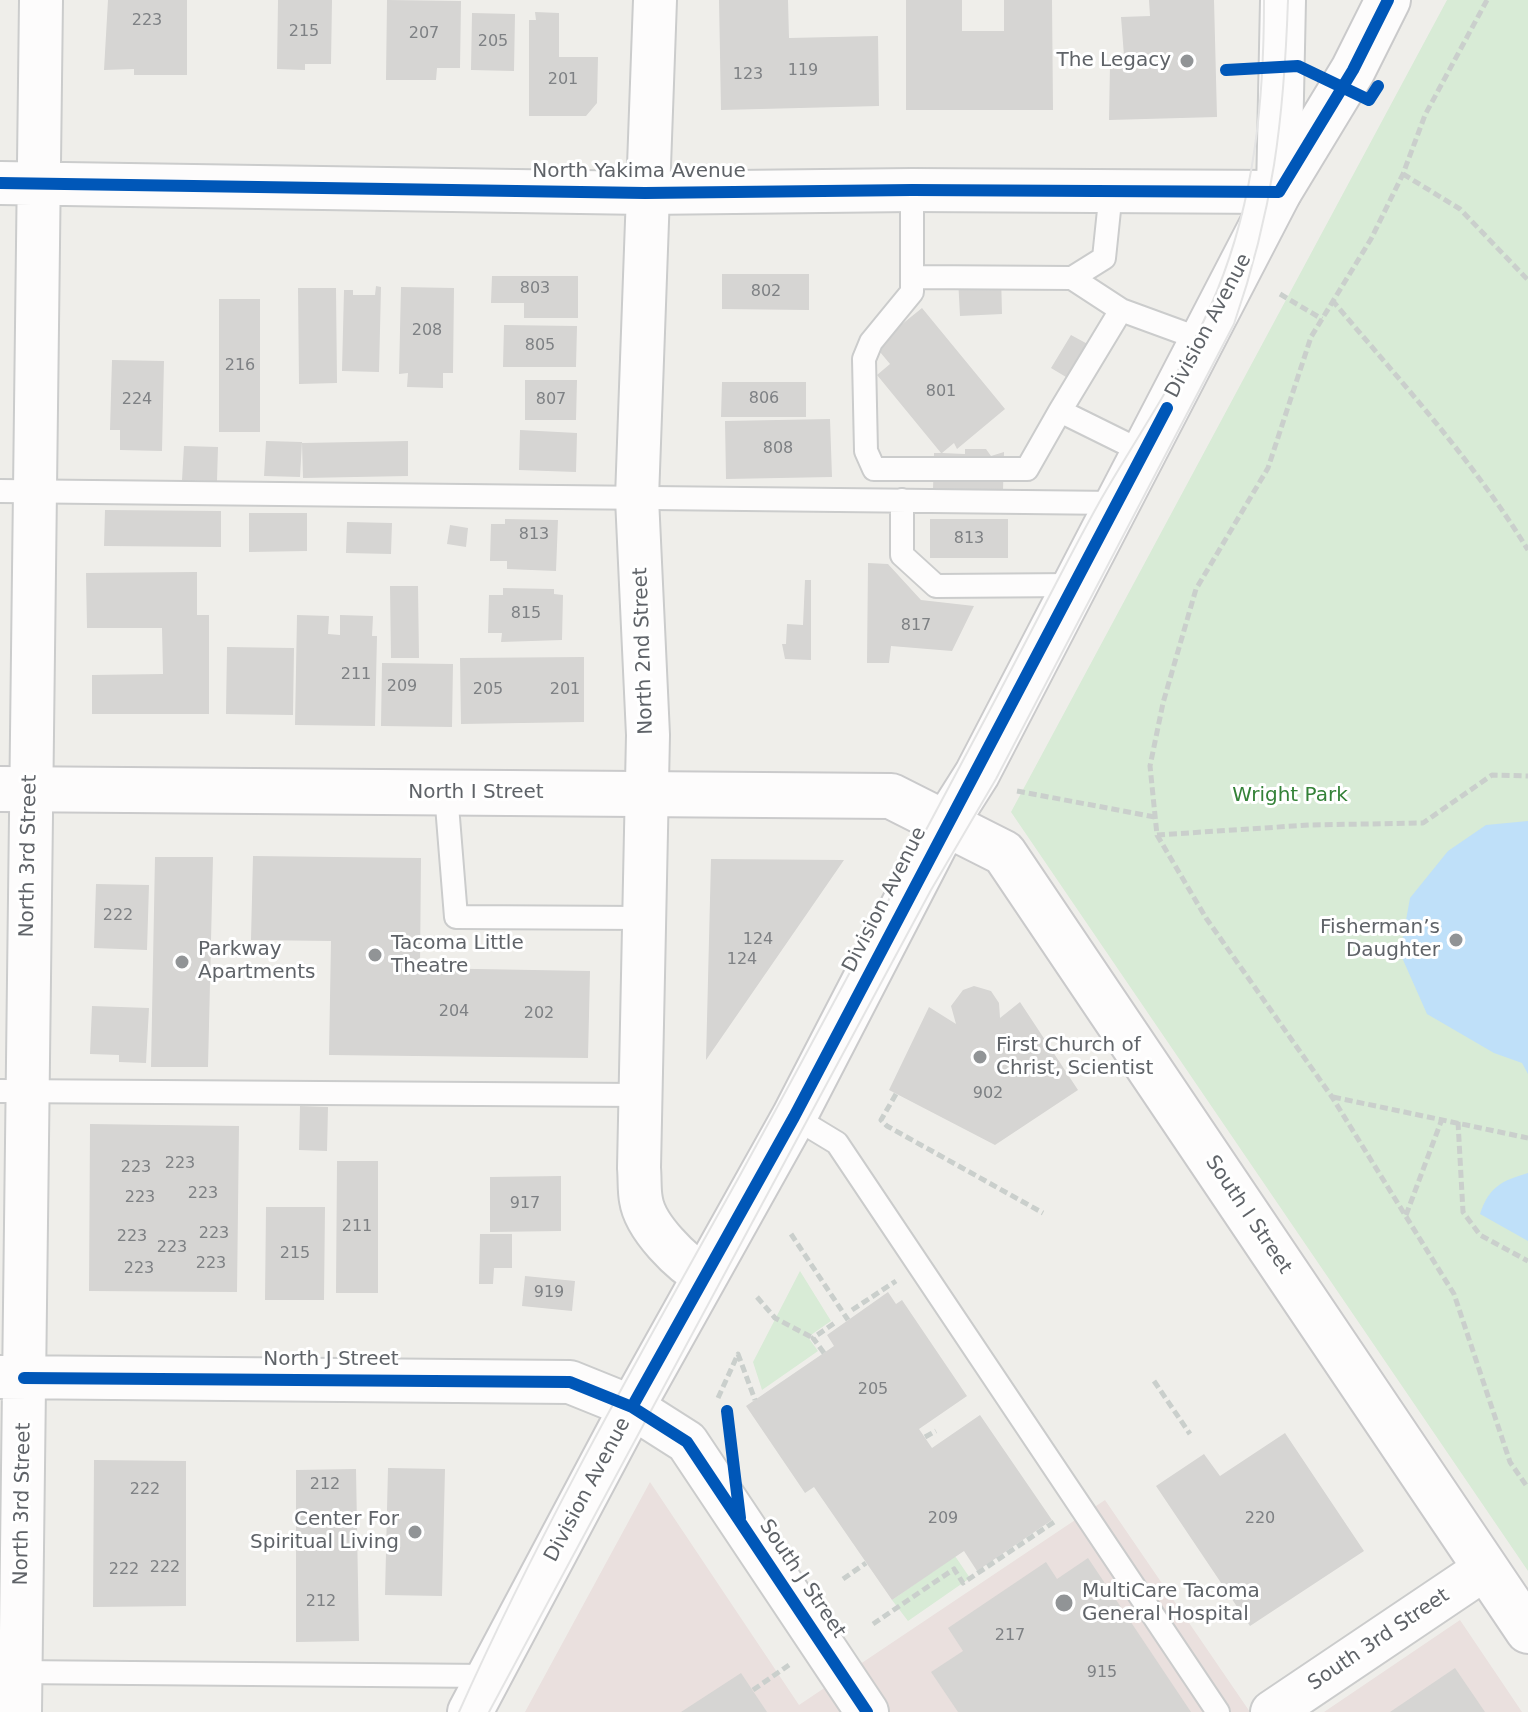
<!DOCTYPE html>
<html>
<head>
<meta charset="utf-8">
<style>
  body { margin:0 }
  canvas { display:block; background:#efeeea }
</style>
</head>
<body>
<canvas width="1528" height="1712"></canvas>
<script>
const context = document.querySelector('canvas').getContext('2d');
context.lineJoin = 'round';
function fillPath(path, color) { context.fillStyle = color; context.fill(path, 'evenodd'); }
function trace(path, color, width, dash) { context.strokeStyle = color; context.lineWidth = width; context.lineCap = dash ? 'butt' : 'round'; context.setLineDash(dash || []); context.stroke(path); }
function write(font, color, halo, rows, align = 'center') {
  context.font = font + ' "DejaVu Sans",sans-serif'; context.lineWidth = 6; context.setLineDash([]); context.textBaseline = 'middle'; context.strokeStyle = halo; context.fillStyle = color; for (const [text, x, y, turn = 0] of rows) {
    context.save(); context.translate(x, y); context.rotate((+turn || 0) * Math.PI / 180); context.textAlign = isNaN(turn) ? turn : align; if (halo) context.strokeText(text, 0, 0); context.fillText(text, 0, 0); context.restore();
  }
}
fillPath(new Path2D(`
  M650 1482 799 1705 1105 1500 1250 1712H525Z
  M1460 1620 1522 1712H1324Z`), '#eae0de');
fillPath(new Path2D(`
  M1447 0H1528V1571L1011 812Z
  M800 1271 831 1321 808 1337 818 1351 762 1390 753 1362Z
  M955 1556 970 1578 908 1621 892 1600Z`), '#d8ebd6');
fillPath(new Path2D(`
  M1528 821V1074L1522 1063 1494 1053 1427 1014 1400 953 1410 898 1448 851 1486 825Z
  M1528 1173V1241L1480 1214C1489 1187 1501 1181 1528 1173Z`), '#bfe0f9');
fillPath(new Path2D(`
  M108 0H187V75H134V69L104 70Z
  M278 0H332L331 64H305V70L277 69Z
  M387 0 461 1 460 68H437L436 80H386Z
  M719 0H788L789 38 878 36 879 106 721 110Z
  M906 0H962V31H1004V0H1052L1053 110H906Z
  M1149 0H1214L1217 117 1109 120 1110 64 1158 65 1157 57 1124 56 1121 17 1150 16Z
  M535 12 559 13V57H598L597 103 586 116H529V20H536Z
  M472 13 515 14 514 71 471 70Z
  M722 274H809V310L722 309Z
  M1001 275 1002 314 960 316 958 278Z
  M492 276H578V318H524V303H491Z
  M376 286 381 287 379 372 342 371 344 290H353V295H375Z
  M401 287 454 288 453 373H443V388L407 387 408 373 399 374Z
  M298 288H336L337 383 299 384Z
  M219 299H260V432H219Z
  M922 308 1005 409 957 449 954 443 942 453 965 454V449H986L991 456 1004 452 1003 491 933 490 934 453H941L877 375 890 364 875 346Z
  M504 325 577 326 576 367H503Z
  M1071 335 1106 354 1086 389 1051 368Z
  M112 360 164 361 162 451 120 450V430H110Z
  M525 380H577L576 420H525Z
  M722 382H806V417H721Z
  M830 419 832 477 726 479 725 421Z
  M520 430 577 433 576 472 519 470Z
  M266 441 302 442 300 477 264 476Z
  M408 441V476L303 478 302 443Z
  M184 446 218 447 217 481 182 480Z
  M105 510 221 511V547L104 546Z
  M249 513H307V551L249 552Z
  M505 519 558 520 556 571 507 569V561H490L491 524H505Z
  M930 519H1008V558H930Z
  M347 522 392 523 391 554 346 553Z
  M450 525 468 528 466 547 447 544Z
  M868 563 888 564 921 600 974 606 952 651 891 646 889 663H867Z
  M197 572V615H209V714H92V675L163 674 162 628H87L86 573Z
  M805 580H811V660L785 659 782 644H786L787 624 803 625Z
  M390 586H418L419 658H391Z
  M503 588 554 589V594L563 595 562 640 501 642 502 633H488L489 595H503Z
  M297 615 329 616 328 634 340 635V615L373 616 372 636H377L375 726 295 725Z
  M227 647 294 648 293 715 226 714Z
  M584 657V722L461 724 460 658Z
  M382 663 453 664 452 727 381 726Z
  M253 856 421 858 420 968 590 971 588 1058 329 1055 331 941 251 940Z
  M155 857H213L208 1067H151Z
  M711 859 844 860 706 1060Z
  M96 884 149 885 147 950 94 948Z
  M974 986 991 991 999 1003 1000 1018 1020 1002 1078 1090 995 1145 889 1090 929 1007 956 1024 951 1006 963 990Z
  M92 1006 149 1008 146 1063 119 1062V1055L90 1054Z
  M300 1106 328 1107 327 1151 299 1150Z
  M90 1124 239 1126 237 1292 89 1291Z
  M337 1161H378V1293H336Z
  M561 1176V1231L490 1232V1177Z
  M266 1207H325L324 1300H265Z
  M480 1234H512V1268H494L493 1284H479Z
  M525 1276 575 1281 572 1311 522 1306Z
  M888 1292 896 1304 902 1300 967 1396 919 1429 932 1448 980 1415 1052 1520 977 1571 964 1551 892 1600 814 1487 805 1493 746 1406 834 1346 827 1335Z
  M1285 1433 1364 1551 1250 1626 1156 1486 1204 1454 1220 1476Z
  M94 1460 186 1461V1606L93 1607Z
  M388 1468 445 1469 442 1596 385 1595Z
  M356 1469 359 1641 296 1642V1470Z
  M1088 1558 1191 1712H958L931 1672 963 1651 948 1628 1046 1562 1057 1579Z
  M1455 1668 1485 1712H1390Z
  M741 1673 767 1712H681Z`), '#d6d5d3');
const service = new Path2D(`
  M912 190V292L871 342 864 359 866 451 874 469H1027L1060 411 1143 452
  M913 277 1072 278 1121 310
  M1072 278 1104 258 1111 191
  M1060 411 1121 310 1203 340
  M0 491 1117 503
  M902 500V555L936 586 1075 585
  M446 793 456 917 642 918
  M0 1091 640 1095
  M794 1117 837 1143 1218 1712
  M13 1672 489 1676`);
const minor = new Path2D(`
  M655 0 637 498 648 735 639 1168C640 1179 639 1190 641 1200 645 1227 682 1264 705 1276
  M0 183 645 193 912 190 1279 192
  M0 1377 570 1382 632 1407 687 1442 867 1712
  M20 1712 41 0
  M1272 1712 1486 1568`);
const tertiary = new Path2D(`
  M1279 192 1283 0`);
const secondary = new Path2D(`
  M0 789 891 796 1004 853 1528 1631
  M470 1712 632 1407 794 1117 946 823 977 774 1279 192 1353 70 1388 0`);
trace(service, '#cbcccc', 26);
trace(minor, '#cbcccc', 46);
trace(tertiary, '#cbcccc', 48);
trace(secondary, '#cacacb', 48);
trace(new Path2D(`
  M1487 0 1425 115 1403 174 1371 239 1311 337 1268 468 1196 589 1163 703 1150 766 1157 835 1206 918 1332 1097 1454 1294 1510 1462 1528 1488
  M1403 174 1460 209 1528 280
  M1280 294 1322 319
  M1332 300C1401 382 1472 459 1528 550
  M1017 791 1155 817
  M1157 835 1309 825 1423 823 1492 775 1528 776
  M896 1094 881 1120 887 1126 1043 1213
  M1333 1097 1528 1138
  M1458 1122 1463 1212 1480 1235 1528 1261
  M1406 1215 1442 1119
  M791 1234 848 1320
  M757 1297 775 1318 813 1338
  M852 1310 896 1281
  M824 1353 813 1338 836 1322
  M1154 1381 1190 1434
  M718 1398 738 1354 755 1400
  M925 1437 936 1431
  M843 1579 866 1563
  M873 1624 954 1569 963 1583 1057 1520
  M753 1690 789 1665`), '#cacfcc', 5, [8, 4]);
trace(service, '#fdfcfc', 22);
trace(minor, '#fdfcfc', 42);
trace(tertiary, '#fdfcfc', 44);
trace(secondary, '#fdfcfc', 44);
trace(new Path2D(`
  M459 1712C541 1528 641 1353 739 1177 828 1015 915 851 1002 687 1035 625 1066 562 1100 501 1140 431 1187 365 1217 291 1255 198 1264 99 1264 0
  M489 1712 931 890 996 779 1234 324C1273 211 1284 119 1288 0`), '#e4e4e4', 2);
trace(new Path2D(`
  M1226 70 1298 66 1369 100 1378 86
  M0 183 645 193 912 190 1279 192 1353 70 1388 0
  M24 1378 570 1382 632 1407 687 1442 867 1712
  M632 1407 794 1117 1167 408
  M727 1411 740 1518`), '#0057b8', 12);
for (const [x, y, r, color] of [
  [1187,61,8,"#919496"],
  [1456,940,8,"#919496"],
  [375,955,8,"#919496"],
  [182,962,8,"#919496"],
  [980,1057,8,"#919496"],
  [415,1532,8,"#919496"],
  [1064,1603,10,"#919496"]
]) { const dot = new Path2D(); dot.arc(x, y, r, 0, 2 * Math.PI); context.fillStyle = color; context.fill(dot); trace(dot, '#fff', 3); }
write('16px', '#7e8184', null, [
  ["223",147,21],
  ["215",304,32],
  ["207",424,34],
  ["205",493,42],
  ["119",803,71],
  ["123",748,75],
  ["201",563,80],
  ["803",535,289],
  ["802",766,292],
  ["208",427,331],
  ["805",540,346],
  ["216",240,366],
  ["801",941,392],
  ["806",764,399],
  ["224",137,400],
  ["807",551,400],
  ["808",778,449],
  ["813",534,535],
  ["813",969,539],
  ["815",526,614],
  ["817",916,626],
  ["211",356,675],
  ["209",402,687],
  ["205",488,690],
  ["201",565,690],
  ["222",118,916],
  ["124",758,940],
  ["124",742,960],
  ["204",454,1012],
  ["202",539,1014],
  ["902",988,1094],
  ["223",180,1164],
  ["223",136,1168],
  ["223",203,1194],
  ["223",140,1198],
  ["917",525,1204],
  ["211",357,1227],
  ["223",214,1234],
  ["223",132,1237],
  ["223",172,1248],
  ["215",295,1254],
  ["223",211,1264],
  ["223",139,1269],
  ["919",549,1293],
  ["205",873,1390],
  ["212",325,1485],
  ["222",145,1490],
  ["209",943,1519],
  ["220",1260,1519],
  ["222",165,1568],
  ["222",124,1570],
  ["212",321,1602],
  ["217",1010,1636],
  ["915",1102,1673]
]);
write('20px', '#5f6368', '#fff', [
  ["The Legacy",1171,61,"right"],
  ["Fisherman’s",1440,928,"right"],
  ["Daughter",1440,951,"right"],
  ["Tacoma Little",391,944],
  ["Theatre",391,967],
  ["Parkway",198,950],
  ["Apartments",198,973],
  ["First Church of",996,1046],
  ["Christ, Scientist",996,1069],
  ["Center For",399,1520,"right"],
  ["Spiritual Living",399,1543,"right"],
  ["MultiCare Tacoma",1082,1592],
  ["General Hospital",1082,1615]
], 'left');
write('20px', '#5f6368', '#fff', [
  ["North Yakima Avenue",639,172],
  ["Division Avenue",1209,326,-62],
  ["North 2nd Street",644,651,-92],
  ["North I Street",476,793],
  ["North 3rd Street",29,856,-89],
  ["Division Avenue",885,900,-63],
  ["South I Street",1248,1215,56],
  ["North J Street",331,1360],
  ["Division Avenue",588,1490,-62],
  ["North 3rd Street",23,1504,-89],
  ["South J Street",802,1579,56],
  ["South 3rd Street",1379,1640,-34]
]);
write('20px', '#348238', '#fff', [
  ["Wright Park",1290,796]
]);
</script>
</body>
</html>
